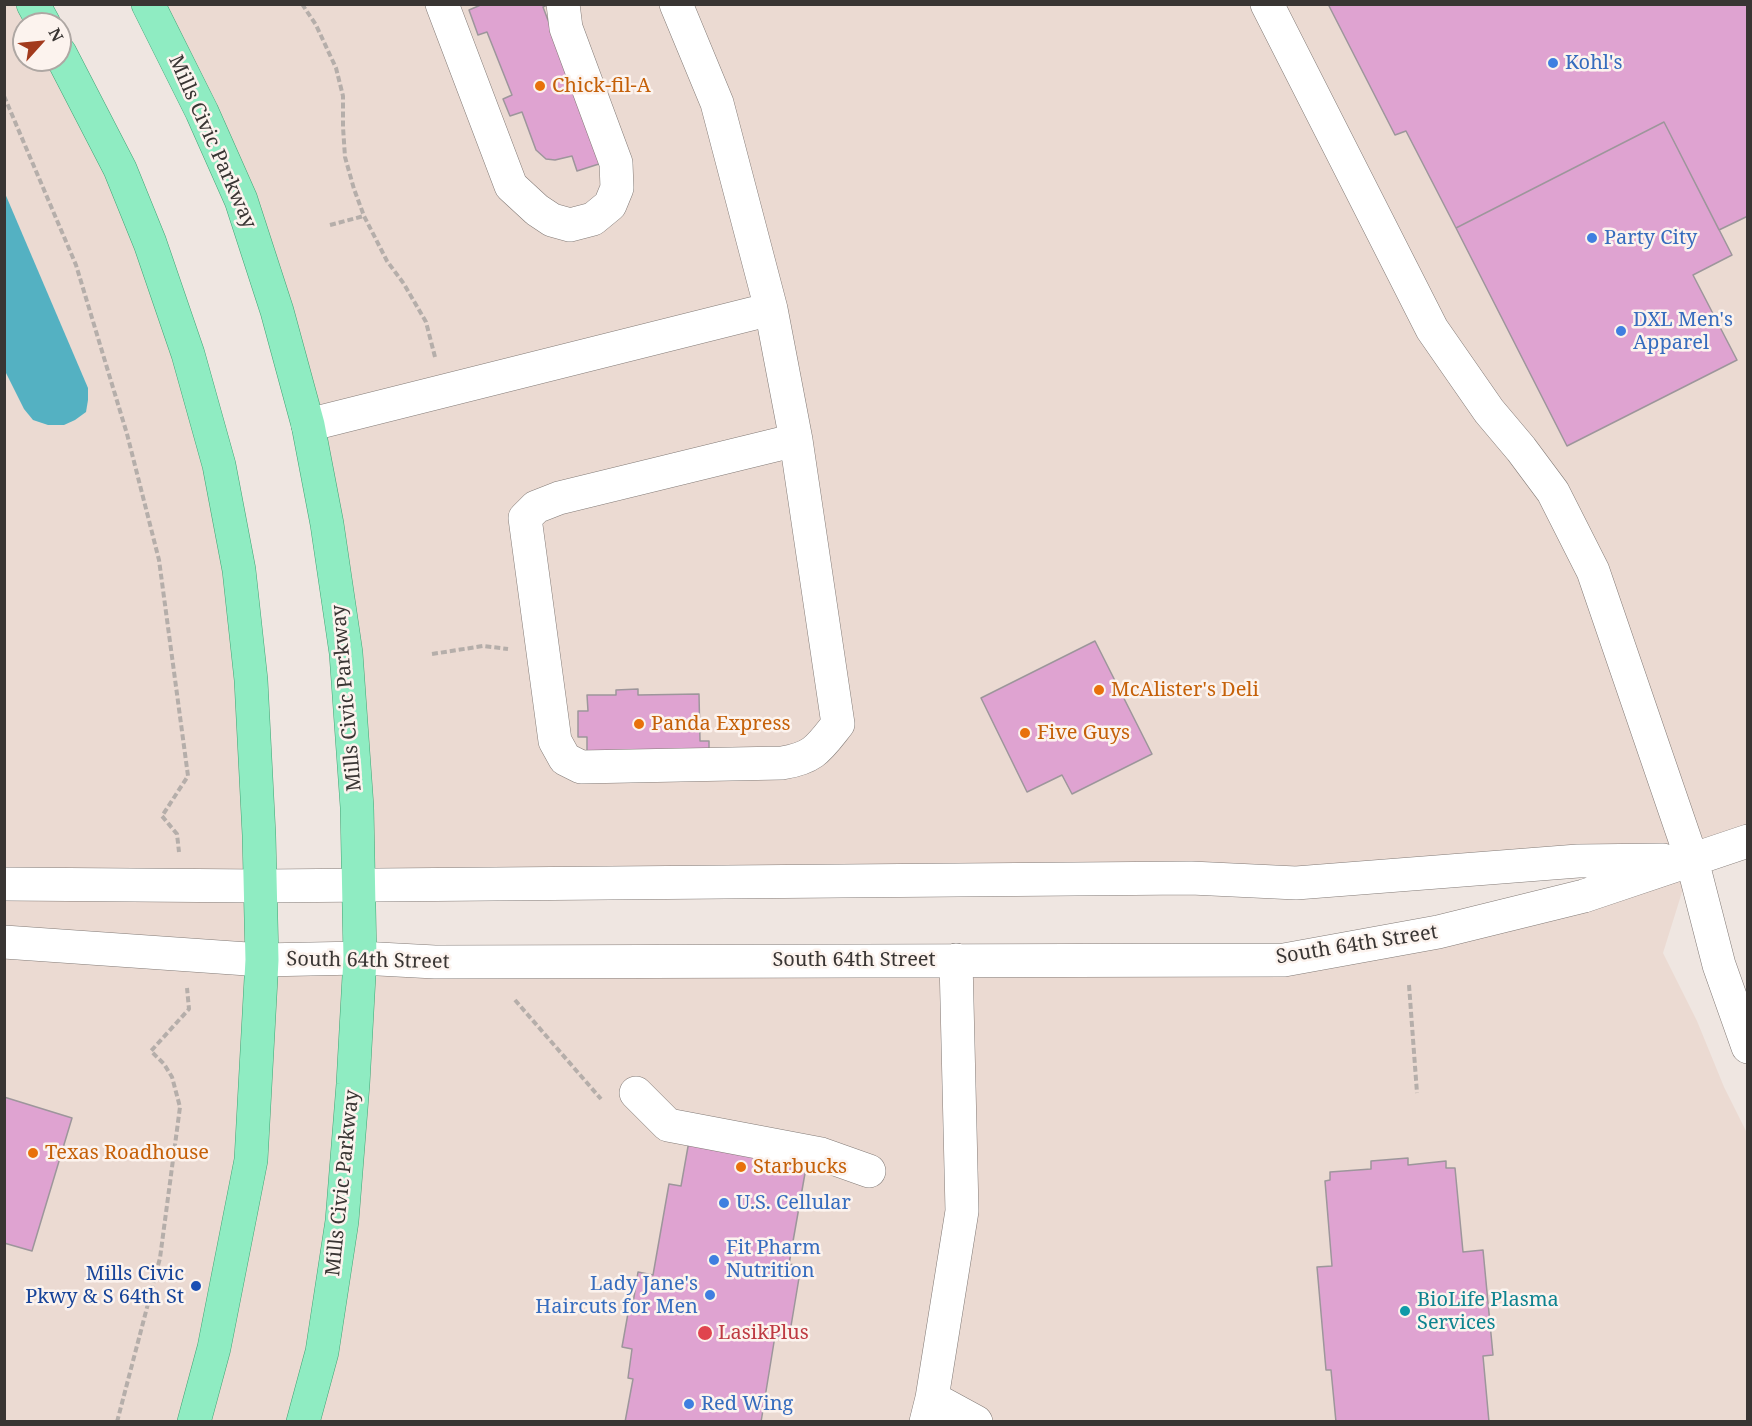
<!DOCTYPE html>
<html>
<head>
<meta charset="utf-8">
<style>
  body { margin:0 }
  #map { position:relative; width:1752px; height:1426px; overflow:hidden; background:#efe6e1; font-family:"Noto Serif",serif }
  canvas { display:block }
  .frame { position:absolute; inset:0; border:6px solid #393533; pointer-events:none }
  .north { position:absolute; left:12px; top:12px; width:60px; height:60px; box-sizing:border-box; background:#fcf3ee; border:2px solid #aea7a3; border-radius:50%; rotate:63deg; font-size:16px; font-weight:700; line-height:24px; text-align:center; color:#393533 }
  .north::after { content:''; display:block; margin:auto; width:21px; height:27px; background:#a23a1d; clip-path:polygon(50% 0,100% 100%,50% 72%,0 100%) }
</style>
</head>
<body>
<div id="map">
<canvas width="1752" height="1426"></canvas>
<div class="frame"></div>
<div class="north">N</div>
</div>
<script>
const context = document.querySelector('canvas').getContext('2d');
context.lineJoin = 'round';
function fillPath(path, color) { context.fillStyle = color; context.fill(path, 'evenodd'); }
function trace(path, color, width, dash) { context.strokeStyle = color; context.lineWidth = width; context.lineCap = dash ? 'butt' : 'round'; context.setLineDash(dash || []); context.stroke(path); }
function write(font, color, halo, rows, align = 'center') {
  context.font = font + ' "Noto Serif",serif'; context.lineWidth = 5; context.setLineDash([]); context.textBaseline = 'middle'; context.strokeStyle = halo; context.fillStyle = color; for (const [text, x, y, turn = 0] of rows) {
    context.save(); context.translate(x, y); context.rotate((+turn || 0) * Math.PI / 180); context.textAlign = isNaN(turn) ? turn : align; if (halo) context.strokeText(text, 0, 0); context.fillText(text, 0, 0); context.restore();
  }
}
fillPath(new Path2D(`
  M5 5H33L44 24H24V60H60V53L219 465 262 960H1284L1689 861 1296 883 358 885 357 807 277 311 148 5H1747V841L1692 860 1663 953 1697 1021 1724 1087 1747 1133V1421L5 1422Z`), '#ebdad2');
fillPath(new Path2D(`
  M4 191 88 388V400L86 412 75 420 64 425H48L33 420 24 409 5 371Z`), '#54b1c2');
const building = new Path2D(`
  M483 4H549L543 7 602 163 577 171 572 156 555 160 546 159 536 150 522 112 510 116 503 99 512 95 487 32 478 35 469 10Z
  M1328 4H1748V216L1719 230 1664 122 1456 228 1406 131 1395 135Z
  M1664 122 1732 255 1693 275 1737 360 1567 446 1456 228Z
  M1095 641 1152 754 1072 794 1062 775 1027 792 981 698Z
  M638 689V695L699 694 700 741H709V754H587V737H578V711H588L587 695H616V690Z
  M4 1097 72 1118 32 1251 4 1243Z
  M689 1141 807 1162 789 1264 801 1266 789 1338 775 1336 761 1422H625L633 1379 628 1378 632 1349 622 1347 630 1302 633 1303 638 1272 653 1275 669 1184 681 1186Z
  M1408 1158V1165L1446 1161V1168H1455L1463 1252 1483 1250 1493 1355 1483 1356 1489 1422H1336L1331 1370H1326L1317 1267 1332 1266 1325 1181 1330 1180V1172L1371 1169V1161Z`);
fillPath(building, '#dfa3d1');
trace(building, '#9d969b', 1.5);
const minor = new Path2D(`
  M442 4 511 186 537 210 552 220 570 225 593 219 610 205 617 188 616 163 566 28 563 4
  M676 4 717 103 771 309 796 440 838 724C819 748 814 758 782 763L581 767 565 759 555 741 525 518 536 507 559 498 796 440
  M1267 4 1432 329 1489 411 1521 449 1553 492 1593 571 1692 860 1719 965 1748 1047
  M308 425 771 309
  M4 884 261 886 1191 878 1296 883 1578 861 1663 860
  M4 942 262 960 360 958 435 962 1284 960 1438 932 1584 896 1748 841
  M636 1093 668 1125 821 1154 869 1171
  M932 1398 976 1422
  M926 1422 932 1398 962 1211 956 960`);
const major = new Path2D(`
  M33 4 44 24
  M148 4 202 112 241 200 277 311 308 425 327 524 346 653 357 807 360 958 353 1084 342 1221 322 1352 303 1422
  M60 53 120 169 150 243 188 354 219 465 239 570 251 680 259 835 262 960 251 1160 214 1348 194 1422`);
trace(minor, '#837b77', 34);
trace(major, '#41a475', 34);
trace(new Path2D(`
  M302 4 316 25 336 68 343 96V127L345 157 354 189 364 216 387 261 404 284 426 322 435 357
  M4 96 76 265 127 434 159 560 188 776 162 816 177 834 179 852
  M330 225 364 216
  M432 654 483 646 508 649
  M1409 985 1417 1093
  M515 1000 601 1099
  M117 1422 160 1258 180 1107 172 1077 164 1064 151 1051 189 1009 187 988`), '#b5aeaa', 4, [6, 3]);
trace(minor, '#fff', 33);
trace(major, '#8fecc2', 33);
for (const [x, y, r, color] of [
  [1553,63,6,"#3f7fe0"],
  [540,86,6,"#e8710a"],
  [1592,238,6,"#3f7fe0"],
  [1621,331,6,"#3f7fe0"],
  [1099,690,6,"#e8710a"],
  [639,724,6,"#e8710a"],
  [1025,733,6,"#e8710a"],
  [33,1153,6,"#e8710a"],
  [741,1167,6,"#e8710a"],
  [724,1203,6,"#3f7fe0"],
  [714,1260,6,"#3f7fe0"],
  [196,1286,6,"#1a4fb4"],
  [710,1295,6,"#3f7fe0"],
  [1405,1311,6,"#0f9aa8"],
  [705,1333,8,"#e0444e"],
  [689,1404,6,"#3f7fe0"]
]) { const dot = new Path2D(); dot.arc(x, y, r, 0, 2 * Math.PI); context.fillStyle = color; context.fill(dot); trace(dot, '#fcf3ee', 2); }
write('20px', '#366cbe', '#fcf3ee', [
  ["Kohl's",1565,63],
  ["Party City",1604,238],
  ["DXL Men's",1633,320],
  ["Apparel",1633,343],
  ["U.S. Cellular",736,1203],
  ["Fit Pharm",726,1248],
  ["Nutrition",726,1271],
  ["Lady Jane's",698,1284,"right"],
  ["Haircuts for Men",698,1307,"right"],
  ["Red Wing",701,1404]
], 'left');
write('20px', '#c56008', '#fcf3ee', [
  ["Chick-fil-A",552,86],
  ["McAlister's Deli",1111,690],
  ["Panda Express",651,724],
  ["Five Guys",1037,733],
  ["Texas Roadhouse",45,1153],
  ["Starbucks",753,1167]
], 'left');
write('20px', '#393533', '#fcf3ee', [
  ["Mills Civic Parkway",212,142,66],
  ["Mills Civic Parkway",347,698,-95],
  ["South 64th Street",1357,945,-9],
  ["South 64th Street",854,960],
  ["South 64th Street",368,961,1],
  ["Mills Civic Parkway",343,1183,-84]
]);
write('20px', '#164399', '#fcf3ee', [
  ["Mills Civic",184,1274],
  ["Pkwy & S 64th St",184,1297]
], 'right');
write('20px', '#0d838f', '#fcf3ee', [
  ["BioLife Plasma",1417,1300],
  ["Services",1417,1323]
], 'left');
write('20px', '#be3a42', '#fcf3ee', [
  ["LasikPlus",718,1333]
], 'left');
</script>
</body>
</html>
